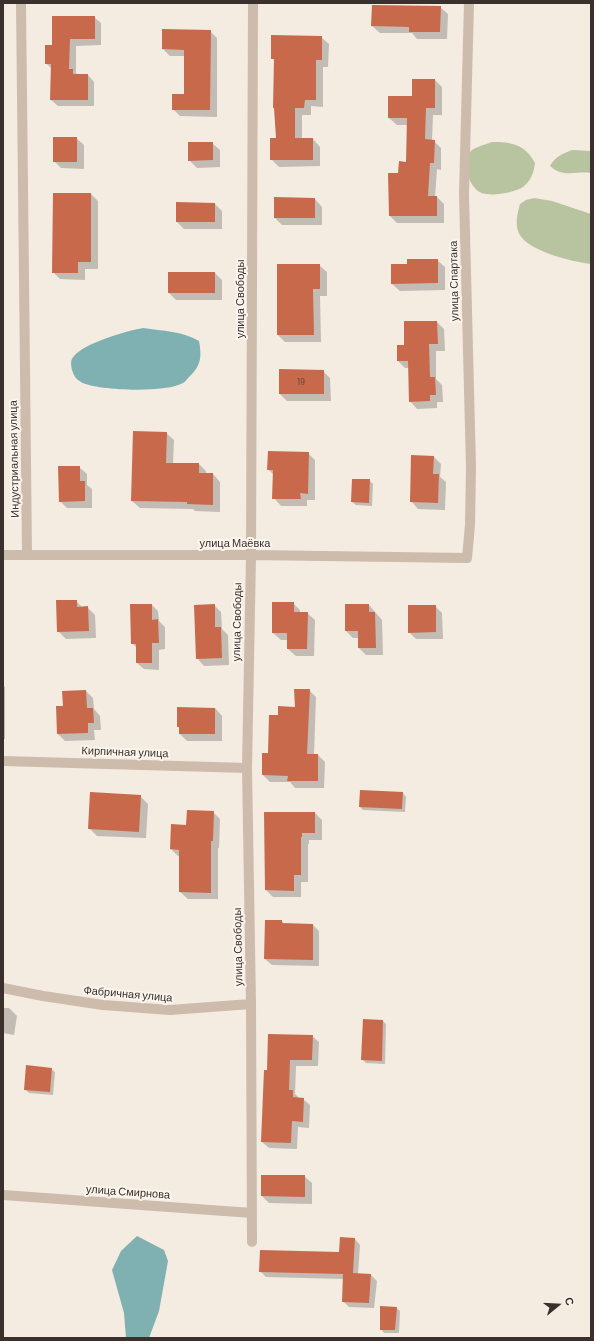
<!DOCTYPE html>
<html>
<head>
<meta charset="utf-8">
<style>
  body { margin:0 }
  #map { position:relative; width:594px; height:1341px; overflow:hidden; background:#f4ebe1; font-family:Barlow,sans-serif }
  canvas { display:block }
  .frame { position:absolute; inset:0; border:4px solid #3b302b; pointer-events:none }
  .north { position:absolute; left:538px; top:1285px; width:40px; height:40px; -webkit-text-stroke:3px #fbf5ee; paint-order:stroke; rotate:72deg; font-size:11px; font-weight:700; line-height:16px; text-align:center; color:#3b302b }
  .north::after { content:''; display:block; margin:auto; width:14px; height:18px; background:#3b302b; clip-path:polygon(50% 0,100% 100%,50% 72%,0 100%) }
</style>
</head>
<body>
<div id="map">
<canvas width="594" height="1341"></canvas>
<div class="frame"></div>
<div class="north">С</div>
</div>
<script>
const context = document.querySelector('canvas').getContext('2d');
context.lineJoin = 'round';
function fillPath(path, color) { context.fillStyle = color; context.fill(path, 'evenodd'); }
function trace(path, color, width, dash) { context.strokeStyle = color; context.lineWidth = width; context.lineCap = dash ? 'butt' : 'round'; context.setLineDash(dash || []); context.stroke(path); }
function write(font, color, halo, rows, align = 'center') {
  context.font = font + ' Barlow,sans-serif'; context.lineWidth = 4; context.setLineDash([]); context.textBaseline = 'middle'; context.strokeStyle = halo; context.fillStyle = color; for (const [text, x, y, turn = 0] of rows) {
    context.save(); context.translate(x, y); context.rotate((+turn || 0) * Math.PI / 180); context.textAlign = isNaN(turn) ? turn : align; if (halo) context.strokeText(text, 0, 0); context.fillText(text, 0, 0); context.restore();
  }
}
fillPath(new Path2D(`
  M492 142C511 142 525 144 535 163 534 172 531 181 523 187 514 193 486 198 478 191 474 188 470 182 469 178 468 172 467 155 471 151 475 147 487 144 492 142Z
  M572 150 591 151V173C576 171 563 178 550 166 556 156 562 154 572 150Z
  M534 198 552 201 591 214V264C573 262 523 250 518 231 515 222 518 212 520 204L526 200Z`), '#b8c4a0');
fillPath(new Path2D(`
  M143 328C163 331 182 331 199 341 202 357 201 366 189 377 187 379 185 382 183 383 166 393 97 391 81 382 76 379 74 376 72 370 71 365 70 360 74 356 85 343 126 331 143 328Z
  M137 1236 164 1250 168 1261 159 1311 149 1338H126L124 1313 112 1270 121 1251Z`), '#7fb0b2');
fillPath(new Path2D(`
  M440 7 448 14 447 39H417L412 33H380L372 26Z
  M94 17 101 23V45L76 46V73L78 75H88L94 82V106H58L51 100 52 69 46 63 53 46Z
  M210 31 217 38V117L180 116 173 109 185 95V56H170L163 49Z
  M321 37 329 44 328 67H323V107L311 106V115H302V139H313L320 147V166L279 167 271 159 277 139 275 61 272 58Z
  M435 80 442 87V115H433L432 140 434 141 441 148V170L437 169 435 197H437L444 204V223H397L390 216 399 174 407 163 408 125H397L389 118Z
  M76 138 84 145V169L61 168 54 161Z
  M212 143 220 150V167L197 168 189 160Z
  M91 194 98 201V269H85V280L60 279 53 272Z
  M315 199 322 207V225H282L275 218Z
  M215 204 222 211V229H184L177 222Z
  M437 260 445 267V290L400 291 392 284 408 265Z
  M319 265 327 272V296H320L321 342H285L278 335Z
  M215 273 222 280V300H176L169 293Z
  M405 322H437L444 329 445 351H436V379L442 385 443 402H437V408L417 409 410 401 409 368H405L398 361 405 346Z
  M280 370 323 371 330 378 331 401H287L280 394Z
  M166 433 174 440 173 464H199L206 471V474H213L220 482V512L195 511 193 509 140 508 132 501Z
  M308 453 315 460V500H307V506H281L274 498V475L268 469Z
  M434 457 441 464 440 477 446 482 445 510 418 509 411 501Z
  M79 467 87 474V485L92 489V508H67L60 501Z
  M369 480 373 484 372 506 356 505 352 502Z
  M76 601 83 608 87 607 95 615 96 638 66 639 58 631Z
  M293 603 300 610V613H307L315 620 314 656H296L288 649V640H281L273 633Z
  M152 605 158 611 159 621 165 627V649L159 650V670L144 669 137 663V648L132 643Z
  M214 605 221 612 222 629 228 635 229 665 204 666 197 658Z
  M369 605 382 620 383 655H366L359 648V638H353L346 631Z
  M435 606 442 613 443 639H416L409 632Z
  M3 685 5 687V739H3Z
  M309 690 316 697 314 755H318L325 762 324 788H295L290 782H270L263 775 278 716 296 708Z
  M86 691 93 698 94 709 100 716 101 730H94L95 740 65 741 58 734 64 707 63 692Z
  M215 708 222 716V741H187L180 734V728L178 727Z
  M361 792 403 793 406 797 405 812 363 810 360 807Z
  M140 796 148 804 146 838 97 836 89 828Z
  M213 812 220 819 219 848H218V899H188L180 892V856H178L171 849 187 826Z
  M265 813H315L322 820V840H309V844H308V882H301V897H273L266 890Z
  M282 921 284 924 313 925 319 931V966L272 965 265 959Z
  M3 1008H9L17 1016 14 1035 3 1033Z
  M383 1021 386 1024 385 1064 366 1063 362 1059Z
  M312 1036 319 1042 318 1066H296L295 1094 299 1098 303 1099 310 1105 309 1128 298 1127 297 1149 269 1148 262 1142 268 1071Z
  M51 1069 55 1072 53 1095 29 1093 25 1089Z
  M304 1176 312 1183V1204L269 1203 262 1196Z
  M355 1239 360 1245 358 1274 371 1275 377 1281 374 1308 349 1307 343 1301 344 1279 266 1277 260 1271 340 1253Z
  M396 1308 400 1311 399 1333H384L381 1329Z`), '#0003');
fillPath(new Path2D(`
  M372 5 441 6 440 32H409V27L371 26Z
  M52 16H95V39H70L69 69H73V74H88V100H50L51 64H45V45H52Z
  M162 29 211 30 210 110H172V94H184V50L162 49Z
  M271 35 322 36V60H316V100H305L304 108H295V138H313V160H270V138H276L274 108H273L274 59H271Z
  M412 79H435V108H426L425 139 435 140 434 163H430L428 196H437V216H389L388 173H398L399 161 406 162 407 118H388V96H412Z
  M53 137H77V162H53Z
  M188 142H213V160L188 161Z
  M53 193H91V262H78V273H52Z
  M274 197 315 198V218H274Z
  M176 202 215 203V222H176Z
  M407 259H438V283L391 284V264H407Z
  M277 264H320V289H313L314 335H277Z
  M168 272H215V293H168Z
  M404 321H437L438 344H429L430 377H435L436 395H430V401L409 402 408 361H397V345H404Z
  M279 369 324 370V394H279Z
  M133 431 167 432 166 463H199V473H213V505L187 504V502L131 501Z
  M268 451 309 452 308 494 300 493 301 499H272L273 470H267Z
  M411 455 434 456 433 474H439L438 503 410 502Z
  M58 466H80V481H85V501L59 502Z
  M352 479H370L369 503 351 502Z
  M56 600H77V607L88 606 89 631 57 632Z
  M272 602H294V612H308L307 649H287V633H272Z
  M130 604H152V620L158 619 159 643H152V663H136V644H131Z
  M215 604V627H221L222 658 196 659 194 605Z
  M345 604H369V612H375L376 648H358V631H345Z
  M408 605H436V632L408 633Z
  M294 689H310L307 754H318V781H287L288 776 262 775V753H268L269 715H278V706L295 707Z
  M86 690 87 708H93L94 723H88V733L57 734 56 706H63L62 691Z
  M177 707 215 708V734H179V727H177Z
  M360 790 403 792 402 809 359 807Z
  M90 792 141 795 139 832 88 829Z
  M187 810 214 811 213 841H211V893L179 892V850L170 849 171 824 186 825Z
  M264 812H315V833H302V837H301V875H294V891L265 890Z
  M265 920H282V923L313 924V960L264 959Z
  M363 1019 383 1020 382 1061 361 1060Z
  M268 1034 313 1035 312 1060H290L289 1090H293V1097L304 1098 303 1122 292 1121 291 1143 261 1142 264 1070H267Z
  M26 1065 52 1068 50 1092 24 1090Z
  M261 1175H305V1197L261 1196Z
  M340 1237 355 1238 353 1273 371 1274 369 1303 342 1302 343 1274 259 1272 260 1250 339 1252Z
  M380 1306 397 1307 395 1330H380Z`), '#c8694b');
trace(new Path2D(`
  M21 3 27 554
  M3 555H251L467 558 470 525 471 467 464 194 469 3
  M3 761 247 768
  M3 988 43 996 103 1005 170 1010 251 1004
  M3 1195 252 1213
  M252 1242 251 1004 247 768 251 555 253 3`), '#cdbbac', 10);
write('9px', '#5e3e33', null, [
  ["19",301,382]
]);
write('11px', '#3b302b', '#fbf5ee', [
  ["улица Спартака",454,281,-91],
  ["улица Свободы",240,299,-90],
  ["Индустриальная улица",14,459,-91],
  ["улица Маёвка",235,543],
  ["улица Свободы",237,622,-89],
  ["Кирпичная улица",125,752,2],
  ["улица Свободы",238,947,-91],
  ["Фабричная улица",128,994,5],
  ["улица Смирнова",128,1192,4]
]);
</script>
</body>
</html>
